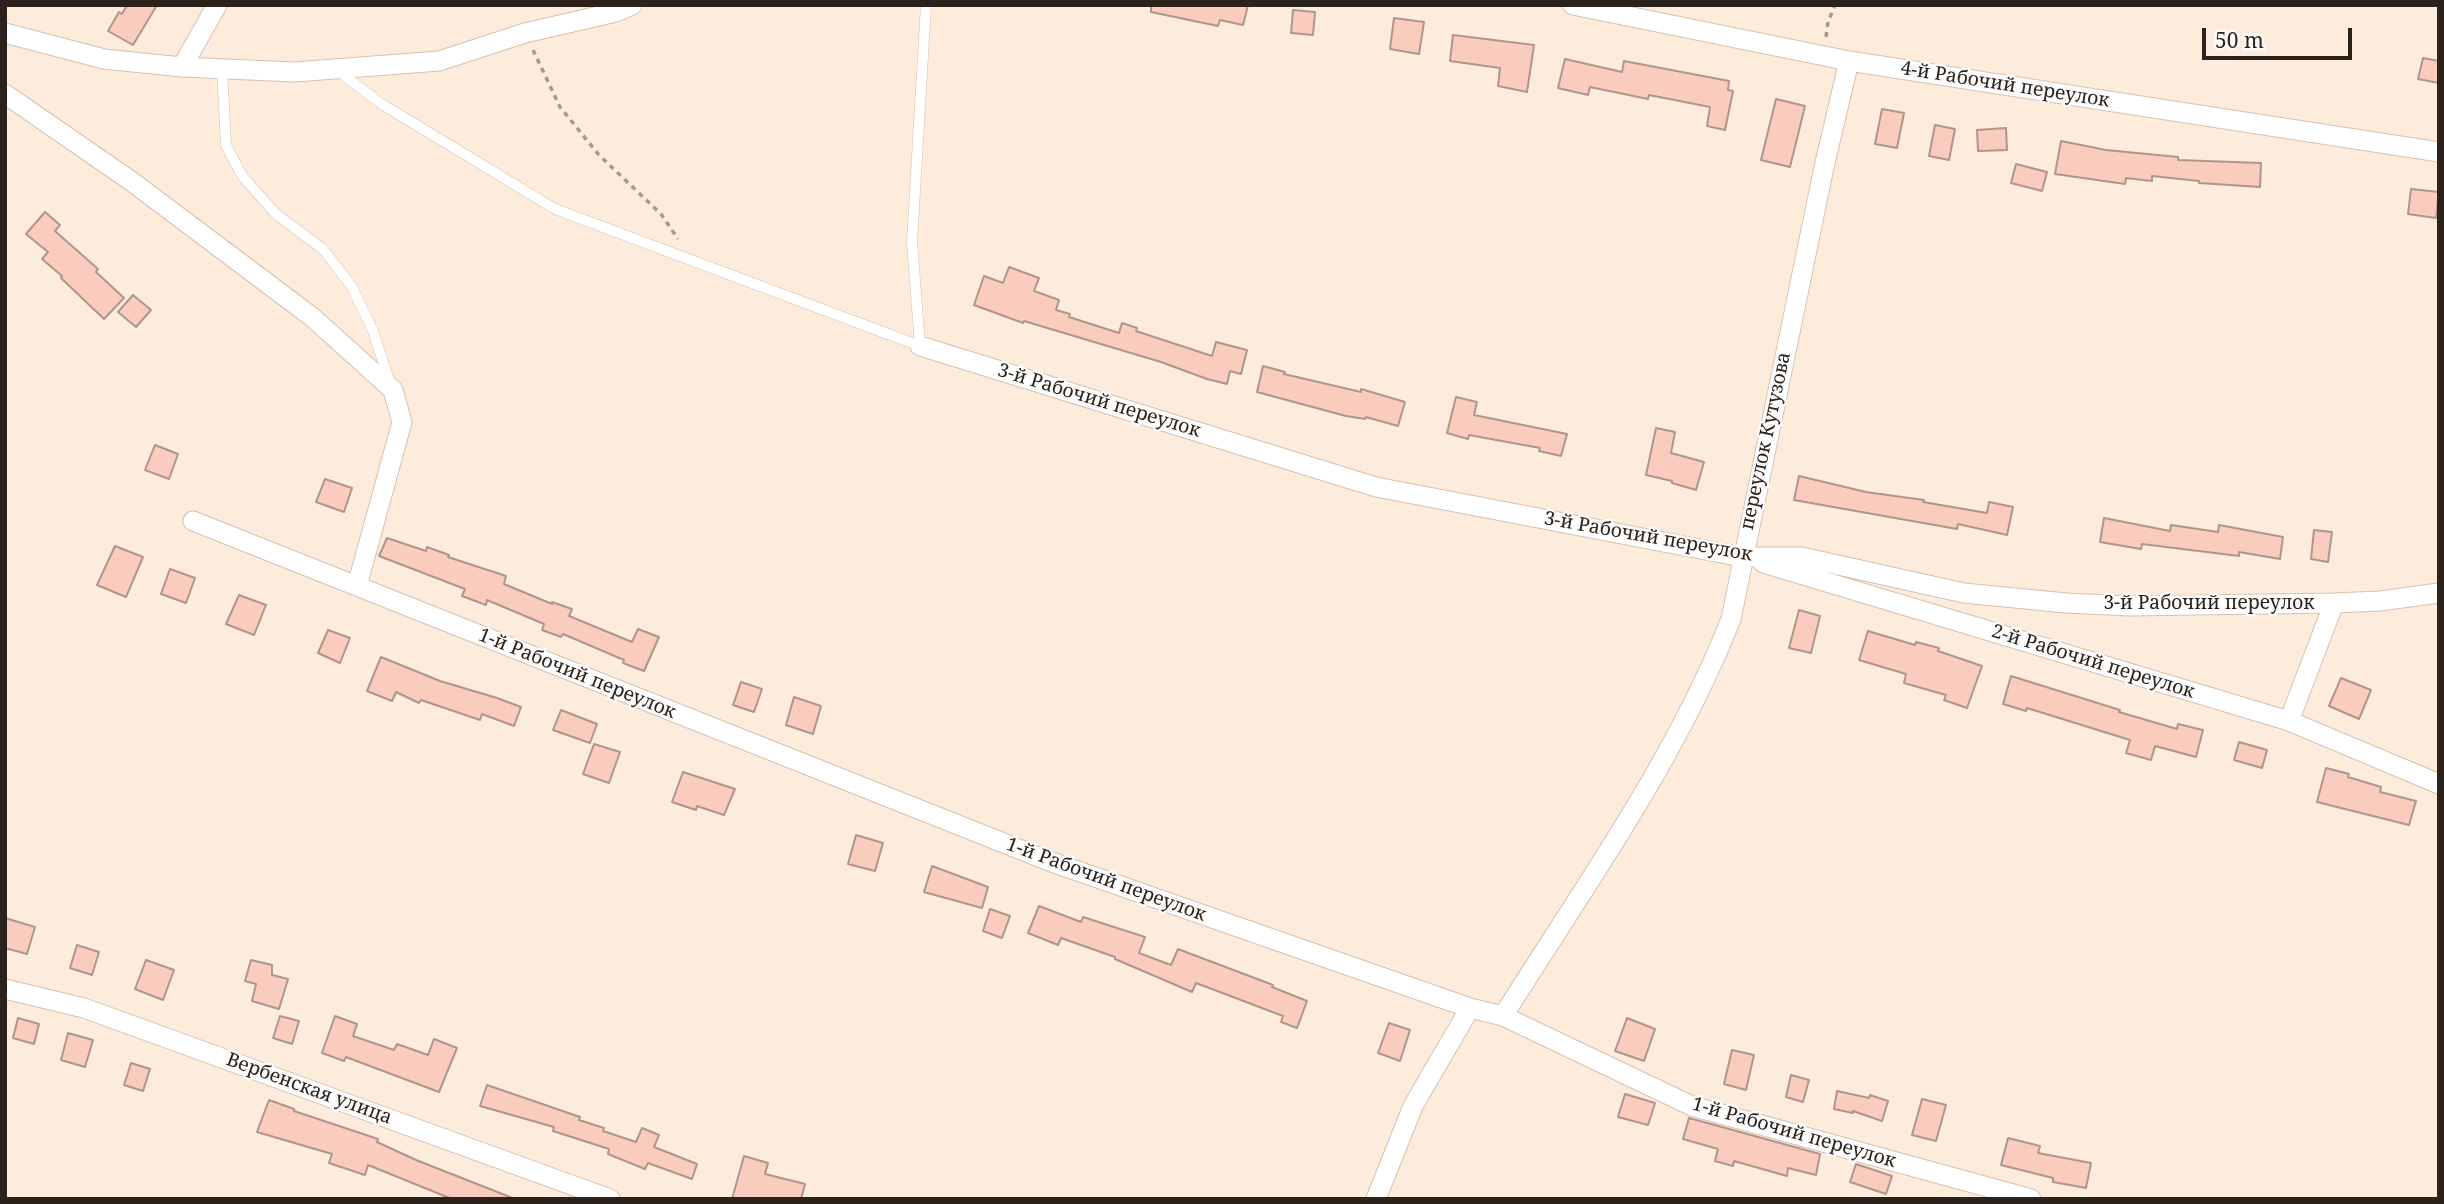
<!DOCTYPE html>
<html>
<head>
<meta charset="utf-8">
<style>
  body { margin:0 }
  #map { position:relative; width:2444px; height:1204px; overflow:hidden; background:#fdebdc; font-family:"Noto Serif",serif }
  canvas { display:block }
  .frame { position:absolute; inset:0; border:7px solid #2a221b; pointer-events:none }
  .scale { position:absolute; left:2202px; top:28px; width:150px; height:32px; box-sizing:border-box; border:4px solid #2a221b; border-top:0; padding-left:9px; font-size:21px; line-height:24px; white-space:nowrap; color:#2a221b; -webkit-text-stroke:5px #fbfbfb; paint-order:stroke }
</style>
</head>
<body>
<div id="map">
<canvas width="2444" height="1204"></canvas>
<div class="frame"></div>
<div class="scale">50 m</div>
</div>
<script>
const context = document.querySelector('canvas').getContext('2d');
context.lineJoin = 'round';
function fillPath(path, color) { context.fillStyle = color; context.fill(path, 'evenodd'); }
function trace(path, color, width, dash) { context.strokeStyle = color; context.lineWidth = width; context.lineCap = dash ? 'butt' : 'round'; context.setLineDash(dash || []); context.stroke(path); }
function write(font, color, halo, rows, align = 'center') {
  context.font = font + ' "Noto Serif",serif'; context.lineWidth = 5; context.setLineDash([]); context.textBaseline = 'middle'; context.strokeStyle = halo; context.fillStyle = color; for (const [text, x, y, turn = 0] of rows) {
    context.save(); context.translate(x, y); context.rotate((+turn || 0) * Math.PI / 180); context.textAlign = isNaN(turn) ? turn : align; if (halo) context.strokeText(text, 0, 0); context.fillText(text, 0, 0); context.restore();
  }
}
const building = new Path2D(`
  M127 5H157L133 45 108 31 119 12 122 14Z
  M1151 5H1248L1243 25 1220 20 1218 26 1151 12Z
  M1293 10 1315 12 1313 35 1291 33Z
  M1394 18 1424 22 1419 54 1390 49Z
  M1453 35 1534 45 1527 92 1498 86 1500 68 1450 61Z
  M2423 58 2439 61V83L2418 79Z
  M1565 59 1622 72 1624 61 1729 81 1728 90 1733 91 1725 130 1707 126 1710 107 1649 95 1648 99 1590 87 1588 95 1558 88Z
  M1776 99 1805 106 1790 167 1761 160Z
  M1882 109 1904 113 1897 148 1875 144Z
  M1935 125 1955 129 1949 160 1929 156Z
  M2006 128 2007 150 1978 151 1977 130Z
  M2061 141 2106 150 2178 157V160L2261 163 2260 187 2199 183V181L2152 176V181L2126 178 2125 184 2055 174Z
  M2016 164 2047 172 2042 191 2011 183Z
  M2411 189 2439 192 2436 218 2408 214Z
  M45 212 60 225 55 231 98 269 96 272 124 298 104 319 61 278 62 276 42 259 48 252 26 234Z
  M1009 267 1039 278 1034 291 1059 300 1056 310 1070 314 1069 317 1119 333 1122 323 1137 328 1136 331 1212 356 1216 342 1247 350 1241 374 1230 371 1227 384 1207 379 1161 362 1024 321 1023 323 974 305 984 276 1003 283Z
  M133 295 151 310 136 327 118 312Z
  M1263 366 1285 372 1284 374 1361 392V389L1405 402 1398 426 1366 417 1365 419 1346 416 1257 392Z
  M1456 397 1477 402 1474 415 1567 434 1561 456 1539 451 1540 448 1469 435 1468 439 1447 433Z
  M1656 428 1675 432 1671 453 1704 462 1696 490 1672 483V481L1646 475Z
  M155 445 178 454 169 479 145 470Z
  M1799 476 1866 492 1924 500 1923 502 1987 513 1989 502 2013 507 2007 535 1958 524 1957 529 1794 500Z
  M325 479 352 488 344 512 316 502Z
  M2104 518 2170 531 2171 525 2218 532 2219 525 2283 537 2280 559 2239 552V556L2142 544 2141 549 2100 542Z
  M2314 530 2332 532 2328 562 2311 559Z
  M387 538 426 551 427 547 449 555 448 557 506 576 504 584 552 604V602L572 609 569 616 632 642 638 629 659 637 644 671 623 663 624 660 563 634 561 637 542 630 544 624 487 600 486 605 462 596 465 589 379 556Z
  M115 546 143 557 126 597 97 585Z
  M170 569 195 578 186 603 161 594Z
  M239 595 266 605 254 635 226 624Z
  M1799 610 1820 616 1811 653 1789 648Z
  M328 630 350 638 340 663 318 653Z
  M1868 631 1915 645 1916 642 1939 648 1938 651 1982 666 1967 708 1944 700 1946 695 1904 683 1906 674 1859 660Z
  M381 657 440 681 497 698 521 707 514 726 482 714 480 720 421 700 419 703 396 692 392 701 367 691Z
  M2011 676 2120 710 2119 712 2177 729 2178 724 2203 730 2196 757 2155 746 2151 760 2126 753 2130 740 2027 708 2026 711 2003 704Z
  M2341 678 2371 690 2359 719 2329 706Z
  M741 682 762 689 754 712 733 705Z
  M794 697 821 706 813 734 786 725Z
  M561 710 597 724 590 743 553 730Z
  M2239 742 2267 750 2262 768 2234 760Z
  M594 744 620 752 609 783 583 774Z
  M2326 768 2349 774 2348 777 2381 787 2380 792 2416 801 2409 825 2317 802Z
  M683 772 735 789 724 815 697 806 696 810 672 802Z
  M856 835 883 843 875 871 848 864Z
  M932 866 988 887 982 908 924 892Z
  M1039 906 1081 922 1083 917 1145 937 1139 953 1171 965 1178 949 1273 985 1272 987 1307 1001 1297 1028 1281 1022 1283 1016 1196 983 1192 992 1115 959V957L1061 938 1058 945 1028 933Z
  M990 909 1010 916 1002 938 983 931Z
  M5 918 35 927 27 954 5 948Z
  M77 945 99 952 92 975 70 968Z
  M146 960 174 970 163 1000 135 989Z
  M251 960 272 965V975L288 979 279 1009 252 1001 256 984 245 981Z
  M280 1016 299 1021 292 1044 273 1038Z
  M335 1016 357 1024 353 1036 394 1050 397 1044 428 1055 434 1039 457 1048 439 1092 346 1057 344 1061 322 1053Z
  M18 1018 39 1024 34 1044 13 1038Z
  M1627 1018 1655 1029 1644 1061 1615 1051Z
  M1389 1023 1410 1030 1400 1061 1378 1053Z
  M68 1033 93 1040 85 1067 61 1060Z
  M1732 1050 1754 1055 1746 1090 1724 1084Z
  M131 1063 150 1069 143 1091 124 1085Z
  M1791 1075 1809 1080 1803 1102 1786 1097Z
  M487 1085 580 1117 579 1120 604 1128 603 1131 636 1142 642 1128 659 1135 654 1147 697 1164 692 1179 648 1163 645 1169 608 1154 609 1149 553 1131 554 1127 480 1106Z
  M1837 1091 1869 1098 1870 1095 1888 1101 1882 1121 1853 1111V1113L1834 1109Z
  M1625 1094 1655 1103 1648 1125 1618 1117Z
  M1922 1099 1946 1105 1936 1141 1912 1135Z
  M269 1100 294 1109V1111L378 1139 377 1142 416 1160 515 1199H452L368 1165 365 1175 329 1163 332 1154 257 1132Z
  M1689 1118 1820 1154 1816 1175 1788 1168 1787 1176 1734 1161 1733 1166 1715 1161 1718 1149 1683 1139Z
  M2008 1138 2040 1146 2038 1153 2091 1163 2086 1188 2053 1182V1178L2001 1165Z
  M744 1156 768 1163 765 1174 805 1184 801 1199H732Z
  M1856 1164 1892 1176 1886 1194 1850 1182Z`);
fillPath(building, '#faccbd');
trace(building, '#b0958d', 2);
const lane = new Path2D(`
  M222 69 226 145 242 176 277 215 323 249 352 287 373 331 390 383
  M337 70 380 103 555 209 920 346 912 242 926 5`);
const street = new Path2D(`
  M1573 5 1849 61 2439 152
  M5 33 104 59 182 67 295 72 439 61 525 33 616 12 632 5
  M182 67 217 5
  M5 94 131 181 312 317 393 390 402 422 357 586
  M920 346 1376 487 1742 557H1802L1964 593 2066 603 2130 606 2334 603 2380 601 2439 593
  M193 521 1049 861 1470 1008 1503 1016 1692 1106 2031 1199
  M1763 563 2289 721 2439 784
  M2289 721 2334 603
  M5 989 84 1008 610 1199
  M1503 1016C1584 887 1675 761 1731 619L1824 167 1849 61
  M1376 1199 1413 1106 1470 1008`);
trace(lane, '#d7c1b0', 11);
trace(street, '#d7c1b0', 21);
trace(new Path2D(`
  M1826 37 1828 22 1835 5
  M533 50 560 107 599 155 661 214 678 239`), '#a7998d', 3.5, [5, 5]);
trace(lane, '#fff', 10);
trace(street, '#fff', 19);
write('19px', '#2a221b', '#fbfbfb', [
  ["4-й Рабочий переулок",2005,85,9],
  ["3-й Рабочий переулок",1099,401,17],
  ["переулок Кутузова",1766,441,-78],
  ["3-й Рабочий переулок",1648,537,10],
  ["3-й Рабочий переулок",2209,604],
  ["2-й Рабочий переулок",2093,662,17],
  ["1-й Рабочий переулок",577,674,22],
  ["1-й Рабочий переулок",1106,880,20],
  ["Вербенская улица",309,1089,20],
  ["1-й Рабочий переулок",1794,1133,16]
]);
</script>
</body>
</html>
